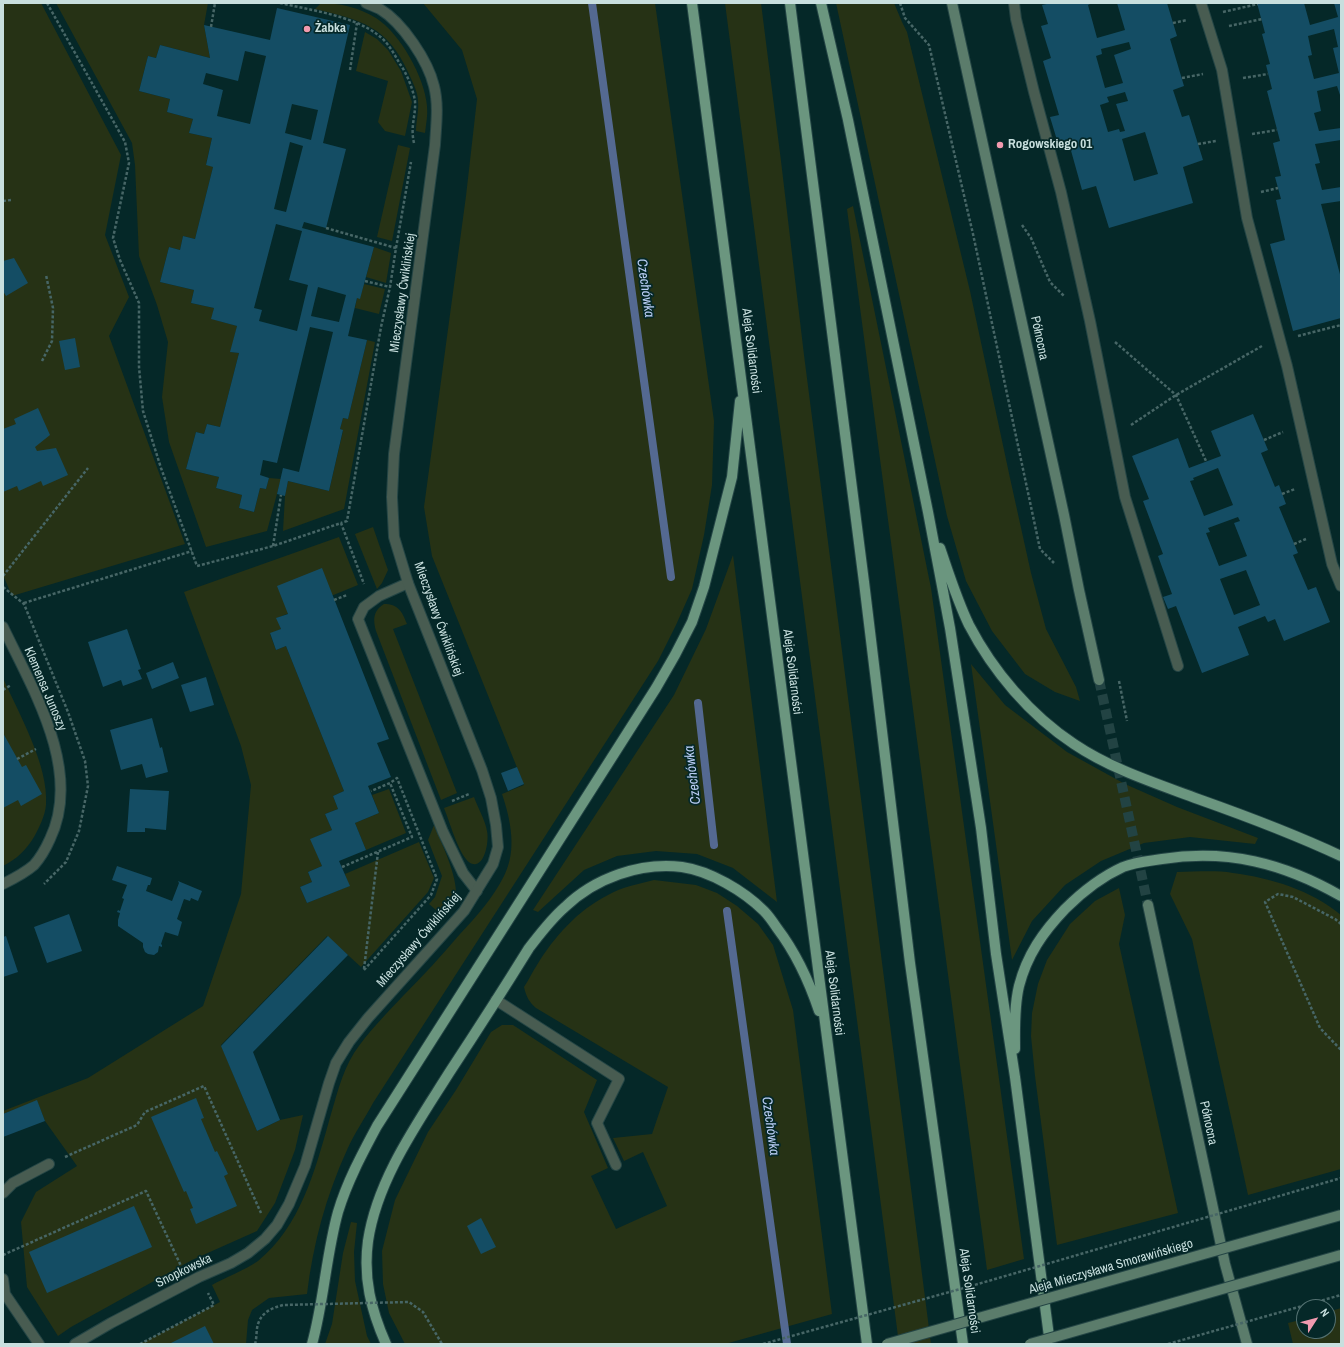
<!DOCTYPE html>
<html>
<head>
<meta charset="utf-8">
<style>
  body { margin:0 }
  #map { position:relative; width:1344px; height:1347px; overflow:hidden; background:#052828; font-family:"Archivo Narrow",sans-serif }
  canvas { display:block }
  .frame { position:absolute; inset:0; border:4px solid #c8dfde; pointer-events:none }
  .north { position:absolute; left:1296px; top:1299px; width:40px; height:40px; box-sizing:border-box; background:#052828; border:1px solid #537171; border-radius:50%; rotate:54deg; font-size:11px; font-weight:700; line-height:16px; text-align:center; color:#c8dfde }
  .north::after { content:''; display:block; margin:auto; width:14px; height:18px; background:#f29aaf; clip-path:polygon(50% 0,100% 100%,50% 72%,0 100%) }
</style>
</head>
<body>
<div id="map">
<canvas width="1344" height="1347"></canvas>
<div class="frame"></div>
<div class="north">N</div>
</div>
<script>
const context = document.querySelector('canvas').getContext('2d');
context.lineJoin = 'round';
function fillPath(path, color) { context.fillStyle = color; context.fill(path, 'evenodd'); }
function trace(path, color, width, dash) { context.strokeStyle = color; context.lineWidth = width; context.lineCap = dash ? 'butt' : 'round'; context.setLineDash(dash || []); context.stroke(path); }
function write(font, color, halo, rows, align = 'center') {
  context.font = font + ' "Archivo Narrow",sans-serif'; context.lineWidth = 3.5; context.setLineDash([]); context.textBaseline = 'middle'; context.strokeStyle = halo; context.fillStyle = color; for (const [text, x, y, turn = 0] of rows) {
    context.save(); context.translate(x, y); context.rotate((+turn || 0) * Math.PI / 180); context.textAlign = isNaN(turn) ? turn : align; if (halo) context.strokeText(text, 0, 0); context.fillText(text, 0, 0); context.restore();
  }
}
fillPath(new Path2D(`
  M3 3H41L121 155 105 235 129 297 109 336 185 544 12 596 3 575Z
  M56 3H208L204 25 210 58 160 45 156 58 148 56 139 91 170 99 167 112 193 119 189 133 212 138 206 164 213 167 195 239 183 236 180 250 169 247 160 282 194 290 191 303 214 308 212 319 237 326 231 352 239 353 220 427 207 424 204 434 196 432 186 469 219 477 216 488 242 495 239 508 254 512 260 488 266 489 269 478 281 479 267 531 206 547 169 442 162 397 168 342 157 305 139 256 135 165 132 143Z
  M321 3C340 3 360 8 376 18 400 33 425 78 427 106 428 115 426 124 425 133L416 131C416 122 419 111 418 101 418 92 412 81 408 72 387 26 361 20 315 9Z
  M423 3H655L714 421 712 485 704 535 692 589 676 625 658 661 373 1103C365 1118 354 1134 347 1150 326 1196 313 1244 307 1294L269 1298 252 1310 248 1320 246 1344H140L220 1302 212 1285C224 1278 247 1269 258 1261 300 1227 315 1171 329 1121 336 1098 341 1074 354 1053 368 1032 386 1014 403 996 423 976 442 955 460 934 477 916 493 898 504 876 517 850 511 821 502 794L524 785 432 556 424 507 466 196 477 99 462 50Z
  M725 3H761L781 161 804 355 931 1344H899Z
  M836 3H894L902 22 907 32 970 291 1010 478 1031 573 1046 629 1076 687 1080 701 1055 692 1025 674 992 631 966 581 947 516Z
  M365 32 377 39 388 50 401 71 412 102 405 136 385 131 378 122 388 81 356 71Z
  M398 145 410 148 392 241 377 237Z
  M853 206 931 588 1024 1259 987 1270 847 209Z
  M374 247 391 253 386 283 366 277Z
  M364 284 385 289 379 314 355 308 357 298H360Z
  M367 340 375 342 344 509 283 531 285 496 288 481 329 491 343 431 340 429 343 418 348 419Z
  M373 527 388 570 382 583 377 589 355 534Z
  M339 537 358 585 277 618 281 629 270 634 276 650 286 646 344 791 333 796 338 809 325 814 332 830 311 839 322 866 308 872 312 882 300 887 307 903 349 886 345 874 419 842 434 878 428 892 361 967 327 936 221 1045 257 1131 280 1120 303 1115 295 1150 275 1203 257 1231 192 1260 71 1327 58 1336 27 1287 21 1222 36 1192 77 1166 45 1121 37 1101 3 1114V1111L88 1078 203 1006 241 894 251 785 241 746 184 592Z
  M733 555 777 902 733 868 697 854 656 851 617 856 584 870 538 912 533 910 674 695 706 629Z
  M384 604C398 604 402 611 407 624L393 629 457 793 441 800 376 631C373 619 373 611 384 604Z
  M971 664 1005 705 1067 752 1125 784 1177 807 1258 838 1255 844 1190 837 1144 843 1101 861 1065 885 1032 921 1012 960Z
  M3 678C19 714 49 766 46 805 45 816 39 828 34 837 26 850 17 859 3 866Z
  M389 789 406 833 366 850 355 823 379 813 372 795Z
  M474 797C478 808 485 820 487 831 489 839 486 862 476 864 472 865 468 862 466 859 457 848 450 823 444 808Z
  M434 825C442 844 461 883 455 902 453 906 449 911 446 915L443 916 429 904 435 897 442 876 428 840Z
  M1177 872C1195 872 1215 870 1233 873 1271 878 1311 890 1341 915V1169L1248 1195 1192 939 1170 894Z
  M654 880 696 885 717 893 737 906 758 924 773 945 793 1010 832 1314 725 1344H405L389 1313 383 1284 382 1251 395 1200 428 1132 456 1090 491 1032 502 1025H513L597 1080 584 1112 608 1168 591 1176 616 1229 667 1206 643 1152 624 1161 613 1138 652 1134 668 1087 536 1008C529 1002 526 996 524 987 529 980 532 972 537 965 554 937 578 910 608 895 622 887 638 884 654 880Z
  M1119 888 1125 915 1119 944 1178 1213 1057 1245 1035 1076 1031 1036 1032 1013 1038 984 1047 960 1070 924 1095 901Z
  M351 1222 357 1223 354 1252 355 1281 367 1336 371 1344H325L332 1324 343 1253Z
  M1341 1308V1344H1293L1288 1323 1304 1319V1331H1328V1312Z`), '#263215');
trace(new Path2D(`
  M592 3 671 577
  M698 703 714 845
  M727 911 787 1344`), '#546991', 8);
fillPath(new Path2D(`
  M1051 3H1092L1088 5 1097 38 1125 30 1117 3H1167L1177 36 1170 39 1184 86 1173 90 1182 117 1189 115 1203 160 1183 167 1193 203 1109 228 1096 186 1082 190 1070 147 1060 150 1050 117 1059 115 1043 61 1051 58 1041 26 1048 24 1042 5ZM1129 42 1131 49 1114 55 1123 83 1105 88 1096 56 1102 54 1101 49ZM1125 92 1128 101 1116 104 1125 131 1120 132 1119 129 1108 132 1100 105 1109 102 1107 97ZM1145 132 1158 174 1134 181 1122 139Z
  M1257 3H1304L1310 25 1338 17 1334 3H1341V98L1337 86 1317 91 1321 111 1314 113 1319 131 1341 128V140L1315 144 1320 163 1315 164 1322 190 1341 187V201L1321 204 1341 278V318L1293 331 1270 244 1285 240 1276 200 1281 199 1275 177 1281 176 1273 143 1280 141 1267 91 1272 89 1266 65 1270 64 1262 34 1265 33ZM1334 29 1338 47 1333 48 1339 73 1314 79 1308 56 1312 55 1308 36Z
  M277 8 350 25 323 143 346 149 326 228 304 222 302 228 374 247 360 299 357 298 348 336 367 340 348 419 343 418 340 429 343 430 329 491 288 481 285 496 277 494 283 468 299 472 333 332 310 327 277 463 263 460 260 475 269 478 266 489 260 488 254 512 239 508 242 495 216 488 219 477 186 469 196 432 204 434 207 424 220 427 239 353 230 352 237 326 211 319 214 308 191 303 194 290 160 282 169 247 180 250 183 236 195 239 213 167 206 165 212 138 189 133 193 119 167 112 170 99 139 91 148 56 156 58 160 45 210 58 204 25 270 40ZM245 51 266 56 250 124 217 116 223 90 203 84 206 73 238 81ZM292 104 318 110 311 140 285 133ZM290 142 303 146 286 212 274 209ZM276 224 302 231 289 280 308 285 297 331 259 321 262 310 254 308ZM318 287 346 295 339 322 311 316Z
  M14 258 28 283 6 296 3 291V261Z
  M75 338 80 367 65 370 59 341Z
  M38 408 50 435 35 447 37 451 56 448 68 475 43 486 41 481 19 491 17 486 3 492V429L16 424 14 419Z
  M1253 414 1268 450 1261 453 1275 487 1279 485 1286 504 1279 507 1298 553 1293 555 1308 590 1316 587 1330 622 1284 641 1275 619 1268 622 1265 616 1238 627 1249 655 1202 673 1176 606 1168 609 1163 597 1172 594 1158 556 1163 554 1143 501 1149 499 1132 456 1178 438 1189 468 1221 456 1211 431ZM1218 468 1233 505 1204 516 1190 481 1194 480 1193 478ZM1238 517 1240 521 1234 523 1247 556 1219 566 1206 533 1210 532 1208 528ZM1246 570 1260 605 1234 615 1220 579Z
  M322 568 389 739 377 743 391 777 368 786 379 813 355 823 366 850 339 861 350 886 307 903 300 887 312 882 308 872 322 866 310 839 332 830 325 814 338 809 333 796 344 791 286 646 276 650 270 633 281 629 276 618 288 614 277 586Z
  M127 629 141 669 138 670 142 679 123 686 121 680 103 687 88 642Z
  M173 662 179 678 152 689 146 673Z
  M206 677 214 705 190 712 181 685Z
  M152 718 160 748 162 747 168 772 146 778 142 764 121 770 110 730Z
  M3 733 22 767 26 765 42 794 21 806 18 800 3 808Z
  M517 767 524 784 508 791 501 773Z
  M130 789 169 791 166 830 145 828V832H127Z
  M117 866 152 878 150 885H148L146 891 172 901 179 883 178 881 202 891 198 901 191 898 190 901 184 899 177 919 182 922 178 936 165 932 161 944 162 945V947L159 946 158 952 154 955 148 954 145 952 143 947V943L118 926V920L120 913 117 912 118 910 120 911 124 899 122 898 127 885 112 880Z
  M69 914 82 951 47 963 34 927Z
  M6 936 18 972 3 977V937Z
  M328 936 348 955 253 1052 280 1120 257 1131 221 1046Z
  M196 1098 204 1118 201 1119 215 1152 217 1151 228 1174 224 1176 237 1206 196 1224 190 1209 193 1208 186 1191 184 1192 151 1117Z
  M37 1100 45 1121 3 1137V1114Z
  M134 1206 152 1247 47 1293 29 1252Z
  M481 1218 496 1247 481 1254 467 1226Z
  M205 1326 214 1344H169Z`), '#144d64');
trace(new Path2D(`
  M1099 680 1148 905`), '#224343', 10, [10, 5]);
const lane = new Path2D(`
  M1014 3 1016 19 1034 92 1061 192 1090 321 1125 497 1178 666
  M1201 3 1222 70 1247 218 1287 366 1332 564 1341 586
  M408 583 379 596 364 607 358 619 443 832 463 873 477 891
  M496 1000 619 1079 597 1123 616 1165
  M3 1193 13 1183 49 1164
  M3 1279 5 1294 39 1344`);
const street = new Path2D(`
  M3 627C32 688 83 770 50 839 46 848 41 857 34 865 25 873 13 879 3 884
  M75 1344 111 1323 199 1277 231 1263 248 1253 265 1239 277 1225 289 1204 305 1166 329 1083 336 1063 349 1042 368 1018 464 911 493 864 498 847 496 825 491 798 482 770 408 583 394 537 392 497 394 454 435 145C436 126 439 105 434 86 428 61 403 23 380 9 375 7 370 5 366 3`);
const secondary = new Path2D(`
  M952 3 1064 515 1079 590 1099 680
  M1148 905 1225 1264 1247 1344`);
const primary = new Path2D(`
  M692 3 867 1344
  M790 3 864 582 910 963 963 1344
  M821 3 848 120 928 512 950 628 981 828 996 954 1015 1077 1050 1344
  M940 548C949 574 957 600 969 625 993 671 1030 715 1074 744 1111 769 1155 783 1198 799 1246 816 1294 834 1341 856
  M1015 1049C1015 1029 1014 1007 1019 986 1027 955 1043 932 1065 909 1082 892 1101 877 1123 867 1135 862 1149 861 1162 859 1228 849 1283 863 1341 896
  M312 1344C324 1301 326 1255 338 1212 347 1182 362 1154 377 1126L656 688 675 655 692 622 704 587 732 477 740 401
  M386 1344C371 1310 363 1278 368 1241 377 1180 417 1124 449 1073 476 1032 503 990 529 948 540 934 551 919 565 907 595 878 640 862 682 867 710 871 744 891 764 911 769 916 773 922 777 928 796 953 809 981 819 1011`);
trace(lane, '#244545', 12);
trace(street, '#244545', 12);
trace(secondary, '#244545', 12);
trace(primary, '#244545', 12);
trace(new Path2D(`
  M47 3 125 142 129 163 113 238 120 260 139 303V367L143 411 161 468 197 566 273 546 341 523 364 584
  M280 3C310 10 354 16 378 35 388 42 394 54 400 64 407 74 413 89 415 101 416 116 410 126 414 143
  M900 3 905 18 929 45 973 234 1040 549 1054 563
  M1223 12 1258 4
  M1173 23 1187 20
  M1229 26 1262 19
  M211 27 215 3
  M350 70 357 23
  M1182 78 1203 74
  M1243 78 1268 74
  M1252 134 1277 130
  M1198 144 1216 141
  M1261 192 1278 188
  M3 201 11 200
  M1022 225 1031 238 1050 282 1064 296
  M326 228 396 248 390 287 381 327 347 521 341 523
  M396 248 411 162
  M365 281 390 287
  M1298 336 1341 325
  M1115 342 1176 395 1206 461
  M42 361 52 341 53 308 46 275
  M1131 425 1176 395 1262 346
  M1264 440 1283 432
  M1282 494 1295 489
  M1294 544 1306 539
  M273 546 281 495
  M3 576 88 468
  M3 587 24 604 68 712 85 761 88 786 79 831 66 862 44 884
  M334 600 347 595
  M24 603 192 551
  M1119 681 1127 721
  M3 690 11 685
  M17 759 36 749
  M452 801 469 794
  M342 867 412 837 390 783
  M1341 924 1335 919 1293 897 1278 894 1265 902 1320 1028 1341 1050
  M364 969 378 852
  M364 970 431 895 437 879 397 778 390 783 371 791
  M65 1157 137 1125 145 1112 204 1086 261 1213
  M3 1255 146 1191 181 1266
  M140 1344 214 1305 208 1293`), '#476666', 2.5, [3, 2]);
trace(lane, '#485c51', 10);
trace(street, '#485c51', 10);
trace(secondary, '#5b7c6b', 10);
trace(primary, '#6b967f', 10);
const secondaryBridge = new Path2D(`
  M887 1344 1341 1215
  M1030 1344 1341 1255`);
trace(secondaryBridge, '#244545', 12, []);
trace(new Path2D(`
  M255 1344C257 1338 256 1330 258 1324 262 1312 272 1308 283 1305L409 1302 423 1312 442 1344
  M763 1344 978 1284 1341 1178
  M1168 1344 1341 1295`), '#476666', 2.5, [3, 2]);
trace(secondaryBridge, '#5b7c6b', 10);
for (const [x, y, r, color] of [
  [307,29,4,"#f29aaf"],
  [1000,145,4,"#f29aaf"]
]) { const dot = new Path2D(); dot.arc(x, y, r, 0, 2 * Math.PI); context.fillStyle = color; context.fill(dot); trace(dot, '#052828', 1.5); }
write('bold 13px', '#c8dfde', '#052828', [
  ["Żabka",315,29],
  ["Rogowskiego 01",1008,145]
], 'left');
write('13px', '#c8dfde', '#052828', [
  ["Mieczysławy Ćwiklińskiej",403,293,-82],
  ["Północna",1039,338,78],
  ["Aleja Solidarności",751,351,83],
  ["Mieczysławy Ćwiklińskiej",438,619,70],
  ["Aleja Solidarności",792,672,83],
  ["Klemensa Junoszy",45,689,67],
  ["Mieczysławy Ćwiklińskiej",419,940,-49],
  ["Aleja Solidarności",834,993,83],
  ["Północna",1208,1123,78],
  ["Aleja Mieczysława Smorawińskiego",1111,1267,-16],
  ["Snopkowska",184,1271,-26],
  ["Aleja Solidarności",969,1291,82]
]);
write('italic 14px', '#b9cdf4', '#052828', [
  ["Czechówka",645,288,82],
  ["Czechówka",693,775,-97],
  ["Czechówka",770,1126,82]
]);
</script>
</body>
</html>
